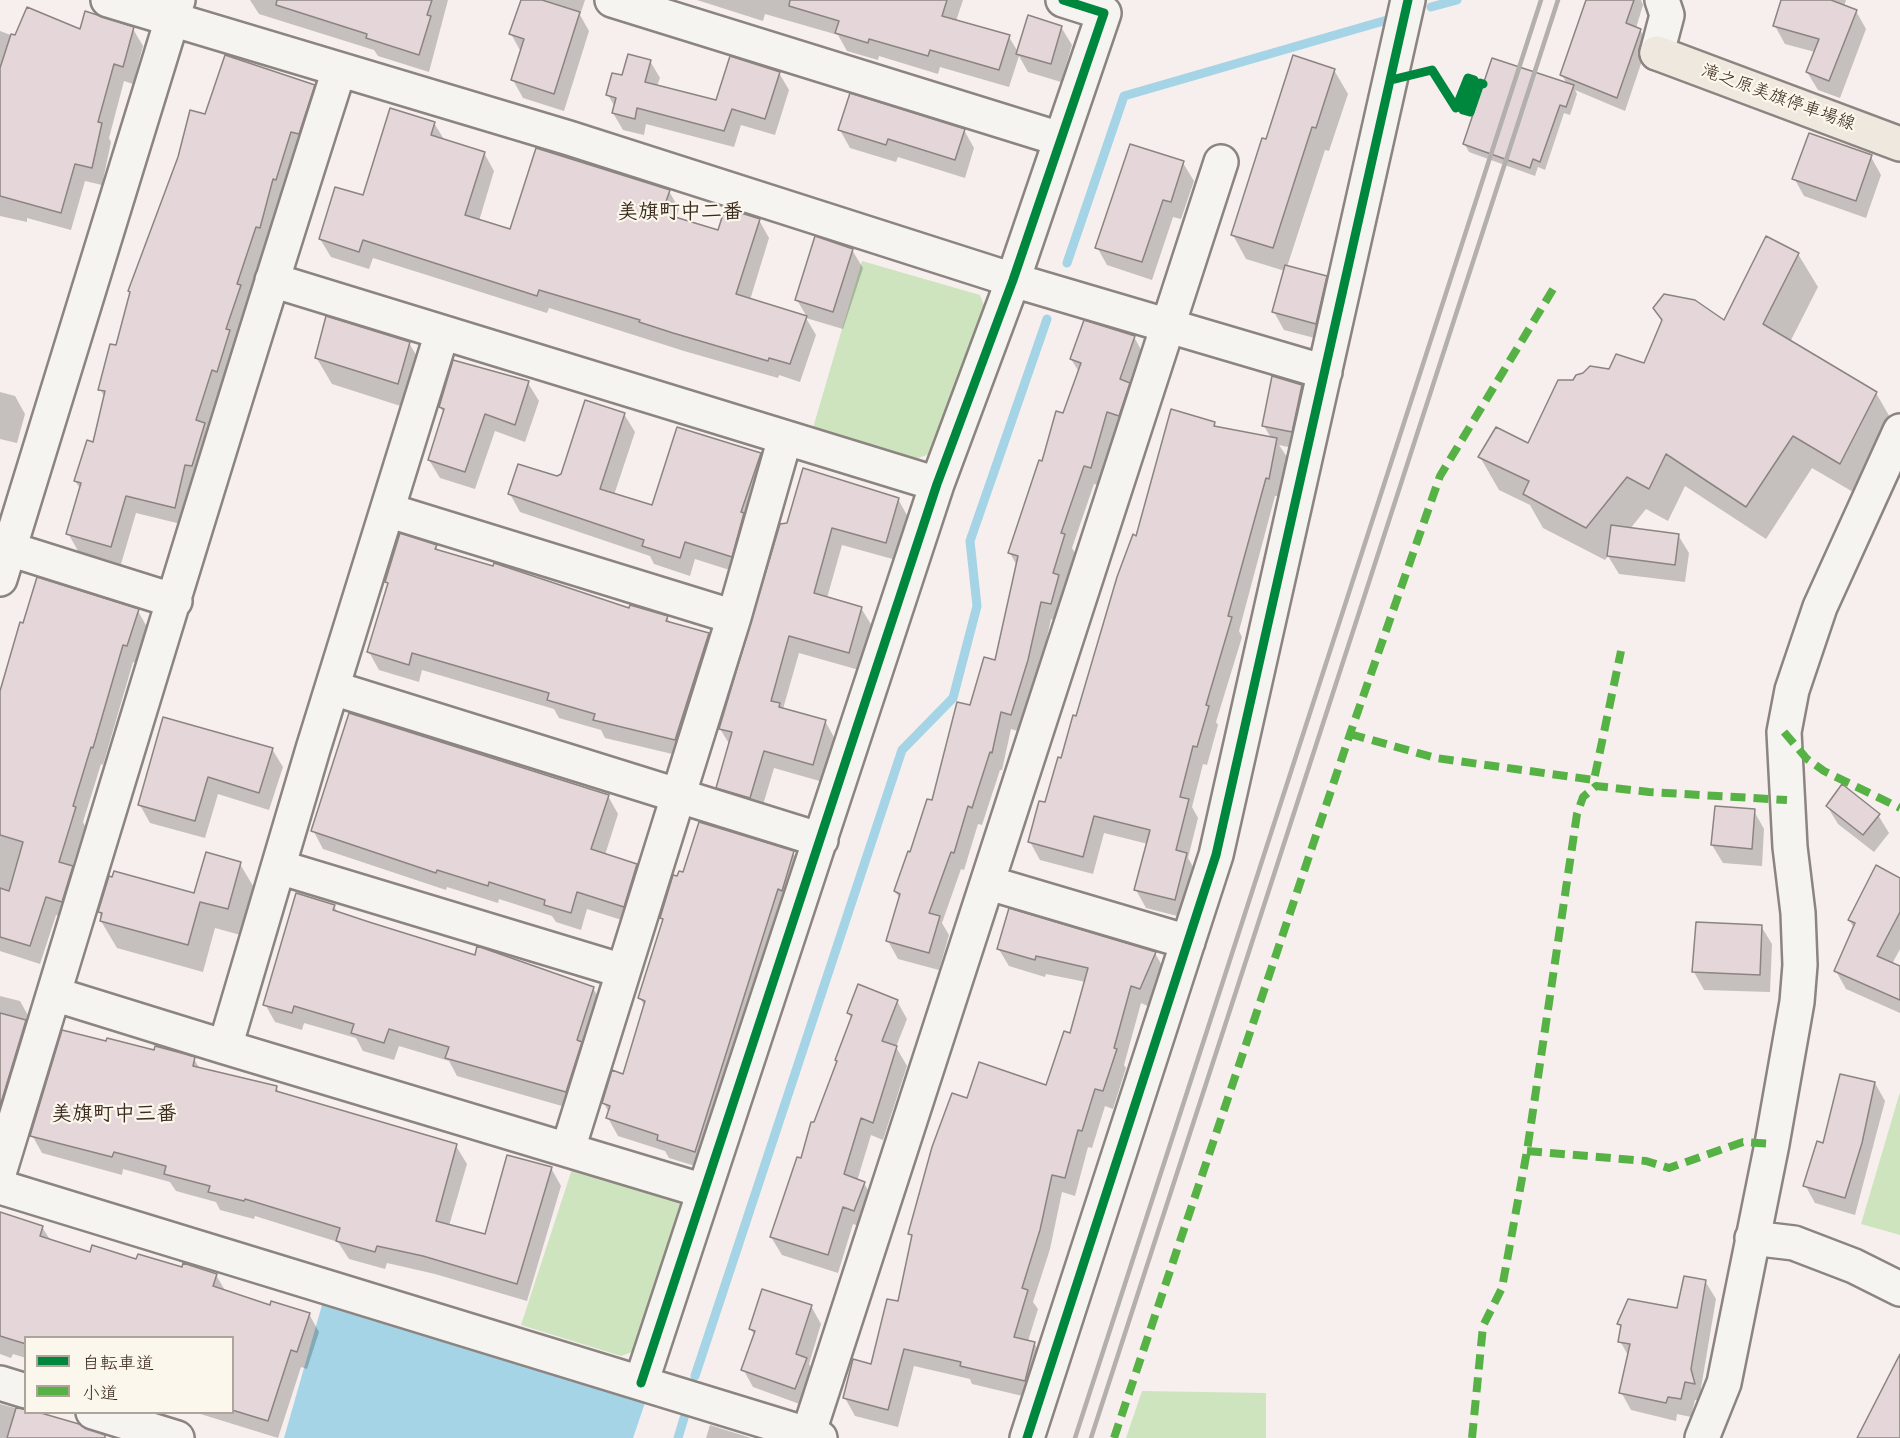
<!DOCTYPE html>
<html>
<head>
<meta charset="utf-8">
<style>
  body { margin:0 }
  #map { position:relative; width:1900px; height:1438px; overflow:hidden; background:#f7efed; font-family:"Balsamiq Sans","Klee One",sans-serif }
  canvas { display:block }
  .legend { position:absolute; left:24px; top:1336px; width:210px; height:78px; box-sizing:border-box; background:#fbf7ec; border:2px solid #aea59a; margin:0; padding:8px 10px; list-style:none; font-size:18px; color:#3b2a1e }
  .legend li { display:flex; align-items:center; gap:12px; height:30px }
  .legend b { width:30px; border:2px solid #aea59a }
</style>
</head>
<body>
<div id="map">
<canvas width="1900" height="1438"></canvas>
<ul class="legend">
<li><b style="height:8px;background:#00873e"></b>自転車道</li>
<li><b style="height:8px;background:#57b245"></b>小道</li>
</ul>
</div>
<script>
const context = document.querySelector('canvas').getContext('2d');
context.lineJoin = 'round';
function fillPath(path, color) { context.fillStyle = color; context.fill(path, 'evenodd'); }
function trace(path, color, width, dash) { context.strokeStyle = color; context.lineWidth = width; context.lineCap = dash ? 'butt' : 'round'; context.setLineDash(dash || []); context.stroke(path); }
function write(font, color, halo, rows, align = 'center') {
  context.font = font + ' "Balsamiq Sans","Klee One",sans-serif'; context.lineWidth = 4.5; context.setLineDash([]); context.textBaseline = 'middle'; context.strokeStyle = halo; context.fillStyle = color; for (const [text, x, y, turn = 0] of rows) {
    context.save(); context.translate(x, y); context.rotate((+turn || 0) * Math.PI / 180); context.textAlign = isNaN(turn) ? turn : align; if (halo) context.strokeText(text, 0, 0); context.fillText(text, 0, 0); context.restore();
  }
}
fillPath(new Path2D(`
  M862 261 980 295 987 313 932 453 913 460 812 431Z
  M1900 1092V1235L1861 1224Z
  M573 1166 678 1197 682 1211 638 1350 621 1356 521 1325Z
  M1142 1391 1266 1393V1438H1126Z`), '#cee4bf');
fillPath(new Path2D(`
  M324 1298 647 1397 633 1438H284Z`), '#a4d4e5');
fillPath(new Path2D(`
  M250 0H448L429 72 378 56 374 50 259 14Z
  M522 0H585L580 15 589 31 564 111 523 98 513 80 521 52 511 34Z
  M697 0H963L956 21 1009 37 1018 52 1061 27 1072 45 1061 82 1028 72 1019 56 1009 87 940 67 938 74 879 56 878 60 847 51 838 35 765 14 763 21Z
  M1588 0H1641L1643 5 1636 28 1640 30 1648 43 1625 111 1575 90 1577 94 1570 115 1564 113 1545 170 1538 167 1535 176 1469 152 1464 143 1567 84 1562 75Z
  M1784 0H1846L1844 7 1856 11 1866 29 1840 98 1818 90 1807 72 1815 52 1785 44 1775 26Z
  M133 29 143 46 133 84 124 81 109 138 111 142 102 185 85 181 71 230 27 218V222L0 216V31L16 37Z
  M650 61 660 78 657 86 717 101 779 73 789 90 775 135 741 125 734 147 646 124 644 135 623 130 613 113 615 107 608 95 623 77Z
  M1334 70 1348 94 1329 151 1325 150 1287 267 1326 277 1336 295 1326 341 1284 330 1274 312 1285 271 1246 259 1233 235 1267 141Z
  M314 86 324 104 270 245 266 244 248 299 251 304 227 389 222 387 208 431 214 442 185 525 136 513 121 564 78 551 68 533 81 490 75 481 94 444 105 398 100 389 117 347 142 253 146 254 206 116Z
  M434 123 445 141 484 153 494 171 479 221 511 231 669 191 679 209 676 219 719 232 759 220 769 238 750 300 807 317 797 300 852 250 863 268 843 329 806 318 816 335 800 382 779 375 778 378 684 351 549 308 547 313 373 258 369 269 331 257 320 239Z
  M840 130H964L974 148 965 178 898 157 896 162 850 148Z
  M1871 157 1881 175 1866 218 1804 196 1794 178Z
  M1183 163 1194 181 1181 219 1173 217 1152 280 1107 265 1097 247Z
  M1798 254 1818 287 1790 342 1876 393 1895 426 1860 496 1812 468 1766 539 1685 486 1668 521 1646 509 1630 529 1678 535 1689 553 1685 582 1619 574 1608 556 1605 560 1543 528 1530 505 1499 490 1480 457 1528 445 1573 381 1644 365 1724 322Z
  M1134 337 1144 355 1101 486 1094 484 1072 548 1075 553 1064 587 1068 594 1061 622 1051 619 1038 679 1021 732 1011 729 1002 770H1000L982 825 978 824 964 870 961 869 942 923 949 935 939 970 898 959 888 941 900 899 895 891 971 707 996 662 1017 566 1010 553 1079 372 1071 359Z
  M409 343 425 370 413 410 332 384 316 357Z
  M498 372 528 383 539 401 525 442 495 431 475 489 440 478 429 460 444 413 440 407 497 376Z
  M1301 386 1312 404 1302 450 1279 445 1287 457 1279 496H1275L1239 631 1242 637 1216 722 1218 725 1207 765 1203 764 1192 807 1198 818 1188 858 1196 872 1185 918 1146 908 1136 890 1148 844 1104 833 1093 874 1040 860 1030 842 1077 718 1137 538 1214 423 1217 428 1271 438 1264 426Z
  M0 392 15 396 25 414 17 443 0 439Z
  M624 414 635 432 614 495 653 507 760 454 770 472 742 574 695 559 690 576 654 564 650 556 520 512 510 494 557 478Z
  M898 499 908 517 896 560 842 545 827 598 861 608 872 626 859 670 799 653 783 709 825 721 835 739 823 782 774 768 760 815 728 805 717 787 730 745 720 729 781 525Z
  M436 546 439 552 630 610 667 617 670 623 708 634 719 652 685 757 605 738 601 730 559 718 554 709 422 670 419 682 379 670 369 652 389 586 387 582Z
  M138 611 148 629 137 663 133 662 103 765 101 764 83 822 85 826 72 868 82 885 72 919 56 915 40 964 0 951V695Z
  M272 749 283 767 269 810 218 794 205 838 150 823 140 805Z
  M608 796 618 814 605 855 636 865 647 883 634 924 587 909 581 930 556 922 552 916 499 899 498 903 447 887 446 890 323 849 313 830Z
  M1827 806 1878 815 1889 833 1874 852 1838 824Z
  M1754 811 1764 829 1762 866 1723 863 1712 845Z
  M793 853 804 871 705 1169 669 1158 665 1151 618 1136 608 1118 609 1113 604 1103 624 1076 645 1007 640 998 664 923 661 918Z
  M240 864 256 891 244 936 215 928 203 972 117 948 101 921 100 912 195 895Z
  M1900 880V949L1892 964 1900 967V1013L1846 989 1836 971 1854 928 1849 920Z
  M334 906 338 913 476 956 593 988 603 1006 576 1110 457 1076 449 1061 399 1046 394 1060 363 1051 356 1038 304 1023 302 1030 275 1022 265 1004Z
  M1761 926 1772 944 1770 992 1704 990 1694 972Z
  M998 948 1155 953 1165 971 1150 1007 1141 1003 1124 1065 1126 1068 1113 1109 1105 1106 1092 1148 1088 1147 1075 1196 1062 1192 1050 1249 1033 1302 1038 1309 1028 1341 1034 1343 1044 1361 1035 1399 972 1384 970 1379 914 1366 898 1427 855 1416 845 1398 872 1365 899 1303 913 1240 910 1234 968 1100 1047 1087 1071 1035 1086 982 1046 974 1045 977 1009 966Z
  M0 996 20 1001 30 1019 0 1142Z
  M897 1001 907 1019 896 1047 907 1066 883 1140 871 1135 857 1181 864 1183 874 1201 864 1228 853 1224 838 1273 782 1255 771 1237 838 1063 852 1019 848 1013Z
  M107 1043 194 1059 200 1069 276 1087 280 1094 456 1146 467 1164 449 1226 486 1236 551 1168 561 1186 527 1301 435 1274 387 1263 385 1269 349 1259 338 1242 255 1216 254 1219 220 1210 216 1202 176 1191 170 1182 123 1169 122 1175 42 1153 32 1135Z
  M1875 1083 1885 1101 1855 1215 1815 1203 1805 1185 1824 1144Z
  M42 1227 51 1241 91 1254 216 1275 226 1292 270 1306 309 1314 319 1332 307 1369 301 1367 278 1438 194 1412H232V1338H26V1358L13 1354 11 1358 0 1354V1231Z
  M1705 1281 1716 1299 1701 1388 1704 1401 1695 1400 1691 1417 1677 1414 1676 1421 1631 1410 1621 1392 1629 1357 1620 1341 1622 1330 1619 1324 1678 1309Z
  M811 1306 821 1324 809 1364 816 1377 805 1406 753 1387 743 1369 755 1336 750 1328Z
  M0 1404 64 1421 67 1426 106 1438H0Z
  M710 1425 751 1438H706Z`), '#0003');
trace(new Path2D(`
  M1431 7 1457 0
  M1067 263 1124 96 1387 20
  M695 1376 902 750 953 698 977 606 970 541 1047 319
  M678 1438 684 1418`), '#a4d4e5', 9);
const building = new Path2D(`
  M277 0H432L427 15 431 16 419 55 366 38 367 34 276 5Z
  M521 0H542L580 12 554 94 511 80 524 39 509 34Z
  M790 0H947L942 16 1010 35 999 70 930 50 928 56 869 39 868 43 835 33 839 21 789 6Z
  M1586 0H1634L1626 23 1641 29 1617 98 1560 75Z
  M1781 0H1831L1857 10 1829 81 1806 72 1819 39 1773 26Z
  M27 7 80 29 85 11 134 27 123 67 114 64 98 122 102 123 92 168 75 164 61 213 0 196V68L11 34 15 35Z
  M1028 15 1062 26 1051 64 1016 54Z
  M628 54 651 60 645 82 716 100 730 56 780 72 765 119 732 109 724 131 637 108 635 119 612 113 616 98 606 95 612 73 622 75Z
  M225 55 315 85 299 134 291 132 276 180 273 179 260 228 256 227 237 284 241 285 226 329 230 330 217 372 212 370 196 420 205 423 192 466 185 465 175 508 126 496 111 547 66 534 81 483 74 481 87 440 93 442 105 391 98 390 110 344 116 345 130 292 128 291 178 157 190 110 205 114Z
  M1293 55 1335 69 1316 128 1312 127 1273 248 1231 235 1262 138 1266 139Z
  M1492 58 1574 85 1566 107 1560 105 1540 162 1533 159 1530 168 1463 144Z
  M850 93 965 129 955 160 888 139 886 145 838 130Z
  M390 108 435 122 431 135 485 152 465 215 510 229 536 148 670 190 662 213 718 230 725 208 760 219 736 294 807 316 790 364 769 358 768 361 673 333 639 322 640 320 539 290 537 296 363 240 359 252 319 239 335 187 363 195Z
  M1809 133 1872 155 1856 201 1792 179Z
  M1130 144 1184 161 1171 202 1163 200 1142 262 1095 248Z
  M815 236 853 249 833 312 795 300Z
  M1766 236 1799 253 1763 324 1877 392 1840 464 1793 436 1746 507 1666 454 1649 489 1627 477 1586 528 1523 494 1529 481 1478 457 1496 427 1528 443 1558 380H1573L1576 375 1583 373 1590 366 1609 369 1616 354 1644 363 1662 320 1653 308 1664 294 1695 300 1724 320Z
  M1285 265 1327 276 1316 324 1272 312Z
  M326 316 410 342 398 384 315 358Z
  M1084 320 1135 336 1120 379 1130 383 1119 416 1107 412 1091 468 1084 466 1061 533 1065 534 1053 573 1059 575 1051 604 1041 602 1028 660 1011 715 1001 712 992 753 990 752 972 808 968 806 954 853 951 852 929 913 940 916 929 953 886 941 900 894 894 891 908 851 910 852 927 799 932 800 957 702 970 705 984 657 995 660 1018 556 1008 553 1039 460 1042 461 1056 411 1063 413 1081 363 1070 359Z
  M453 360 529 381 515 425 485 414 465 472 428 460 444 409 439 407Z
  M1272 376 1302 385 1292 432 1262 426Z
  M585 400 625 413 600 489 652 505 677 427 761 453 741 512 744 513 732 557 685 542 680 558 642 546 644 540 508 494 518 464 557 476 561 474Z
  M1171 409 1215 422 1214 426 1277 438 1269 479 1266 478 1228 616 1232 617 1206 705 1209 706 1197 747 1193 746 1180 797 1189 799 1176 850 1187 853 1175 900 1134 890 1150 830 1094 816 1083 857 1028 842 1039 801 1045 802 1058 757 1061 758 1073 715 1076 716 1117 577 1133 534 1136 536Z
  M803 468 899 498 886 543 832 528 814 593 862 607 849 653 789 636 771 701 780 703 779 707 826 720 813 765 764 751 750 798 716 788 732 732 719 729 780 524 787 523Z
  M1611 525 1679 534 1675 565 1607 556Z
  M400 533 437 545 435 549 493 566 494 563 629 608 630 605 668 616 666 621 709 633 675 740 593 720 595 714 547 700 549 693 412 653 409 665 367 652 388 583 385 582Z
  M37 577 139 609 127 646 123 645 93 748 91 747 73 806 76 807 59 862 73 866 62 902 46 897 30 946 0 937V888L9 891 23 842 0 835V691L20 622 23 623Z
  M349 713 609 795 591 849 637 864 624 907 577 892 571 913 544 905 545 900 489 882 488 886 437 870 436 873 311 831Z
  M163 717 273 748 259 793 208 777 195 821 138 805Z
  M1842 784 1880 814 1863 835 1826 806Z
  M1715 806 1755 809 1752 849 1711 845Z
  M699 822 794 851 782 891 778 889 695 1152 657 1140 658 1135 606 1118 610 1106 602 1103 612 1070 623 1074 645 1001 638 998 663 919 660 918 673 875 677 876 679 871 683 872Z
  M206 852 241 862 228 909 200 902 188 945 100 921 102 913 98 912 109 876 112 877 114 871 194 893Z
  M1876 865 1900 878V912L1877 956 1900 966V1000L1834 971 1855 923 1848 920Z
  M296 893 335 905 333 910 369 922 475 955 477 946 594 987 577 1040 582 1042 566 1092 445 1058 449 1047 389 1029 384 1043 351 1033 354 1024 294 1006 292 1013 263 1005Z
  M1009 908 1156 952 1140 989 1131 986 1114 1048 1117 1049 1103 1091 1095 1089 1082 1131 1078 1130 1065 1178 1052 1175 1040 1230 1022 1288 1028 1290 1014 1337 1035 1342 1025 1381 960 1366 961 1362 904 1349 888 1410 843 1398 853 1359 871 1364 887 1299 898 1301 912 1235 908 1234 932 1147 952 1093 967 1098 979 1062 1046 1085 1064 1031 1070 1033 1088 968 1036 956 1035 960 997 949Z
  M1696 922 1762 925 1760 975 1692 972Z
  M858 984 898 1000 882 1041 897 1046 873 1123 861 1118 844 1174 865 1182 854 1211 843 1207 828 1255 770 1237 797 1157 801 1158 811 1122H814L837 1061 835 1060 852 1015 847 1013Z
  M0 1013 26 1020 0 1106Z
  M62 1030 106 1041 107 1038 154 1050 155 1046 185 1054 195 1057 193 1066 277 1086 276 1091 457 1144 436 1221 485 1234 507 1155 552 1167 517 1284 423 1256 377 1246 375 1252 336 1241 340 1228 245 1199 244 1201 208 1192 210 1186 164 1174 166 1166 114 1152 112 1157 30 1136Z
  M1840 1074 1875 1082 1862 1143 1845 1198 1803 1186 1817 1141 1823 1143Z
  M0 1212 43 1226 40 1236 90 1252 92 1245 136 1259 138 1254 182 1267 183 1263 217 1274 213 1286 270 1305 271 1301 310 1313 297 1352 291 1350 268 1421 232 1410V1338H26V1344L0 1336Z
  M1684 1276 1706 1280 1691 1369 1695 1384 1685 1382 1681 1399 1668 1397 1666 1403 1619 1393 1630 1344 1618 1342 1621 1325 1617 1324 1628 1299 1677 1308Z
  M762 1289 812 1305 796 1354 807 1358 795 1389 741 1370 755 1331 749 1329Z
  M1900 1354V1438H1857Z
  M16 1408 26 1409V1413H41L79 1424 105 1435V1438H7Z`);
fillPath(building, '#e5d7d9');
trace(building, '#8b8480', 1.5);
const minor = new Path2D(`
  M108 0 569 138 1013 280 1325 372
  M612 0 1060 139
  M1657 53 1667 15 1662 0
  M272 280 937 484
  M442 333 313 749 225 1047 704 1191
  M387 510 734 617
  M0 546 175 601
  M0 579 178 0
  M333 688 821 840
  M279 867 623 971
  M989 883 1188 942
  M54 994 225 1047
  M568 1149 734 617 785 438
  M0 1170C112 803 222 435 339 70
  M0 1187 820 1438
  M1752 1238 1794 1243 1854 1266 1900 1289
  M0 1383 26 1391
  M641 1383 937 484 1013 280 1104 13 1063 0
  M93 1412 177 1438
  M807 1438 1221 162
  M1027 1438 1216 855 1408 0
  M1702 1438 1724 1383 1772 1144 1797 1002 1800 965 1798 913 1790 847 1784 732 1792 690 1820 607 1900 431`);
const major = new Path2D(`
  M1657 53 1900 144`);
trace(minor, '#8b8480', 38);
trace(major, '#8b8480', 38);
trace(minor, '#f6f4f0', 33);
trace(major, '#eee8de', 33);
trace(new Path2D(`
  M1075 1438 1541 0
  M1091 1438 1558 0`), '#b3afac', 4.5);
trace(new Path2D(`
  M1784 732 1807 759 1824 771 1900 808
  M1350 734 1436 758 1594 780 1621 651
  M1527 1151 1646 1161 1669 1168 1743 1142 1772 1144
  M1114 1438 1350 734 1440 476 1555 286
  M1472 1438 1483 1326 1502 1288 1527 1151 1577 814 1583 797 1596 786 1649 792 1787 800`), '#57b245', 8, [15, 8]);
trace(new Path2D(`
  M1391 80 1432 70 1456 108 1468 78 1474 80 1463 110 1470 112 1480 83 1483 84
  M641 1383 937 484 1013 280 1104 13 1063 0
  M1027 1438 1216 855 1408 0`), '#00873e', 9);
write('18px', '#3b2a1e', '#fbf7ec', [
  ["滝之原美旗停車場線",1778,98,20]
]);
write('bold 21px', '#3b2a1e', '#fbf7ec', [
  ["美旗町中二番",680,213],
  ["美旗町中三番",114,1115]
]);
</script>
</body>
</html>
